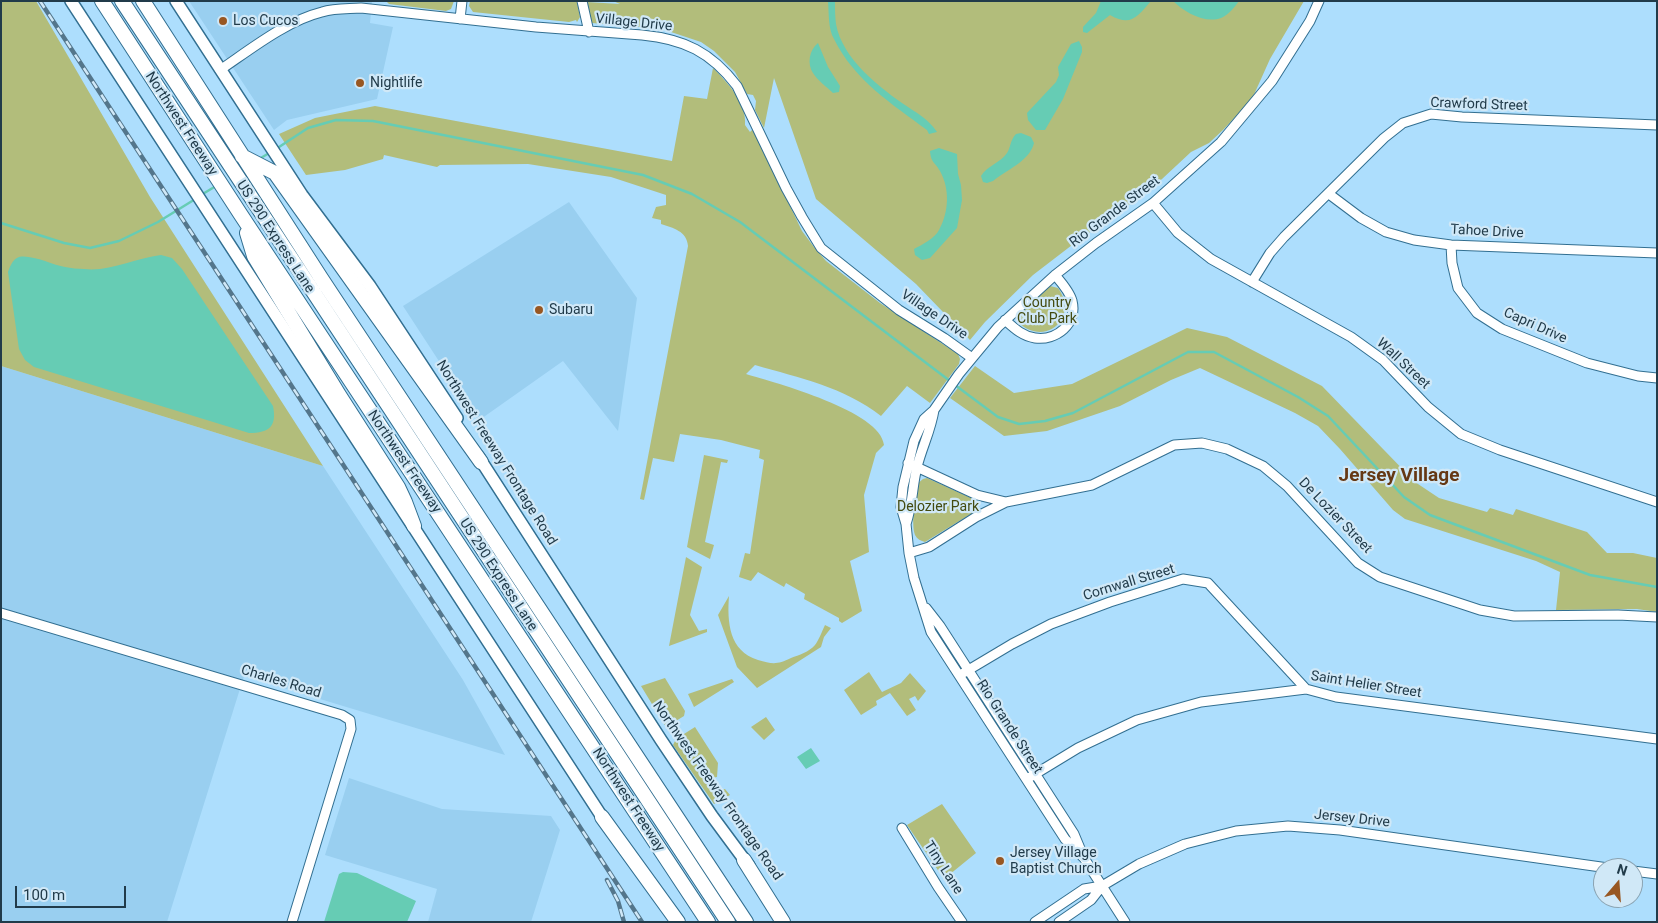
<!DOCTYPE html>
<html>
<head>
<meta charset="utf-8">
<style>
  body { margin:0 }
  #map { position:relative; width:1658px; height:923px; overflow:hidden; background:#addefd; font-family:Roboto,sans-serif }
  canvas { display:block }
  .frame { position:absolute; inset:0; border:2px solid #213b4a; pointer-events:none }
  .north { position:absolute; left:1593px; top:858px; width:50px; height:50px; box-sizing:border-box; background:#d0e8f7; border:1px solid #8aa3b2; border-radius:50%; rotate:18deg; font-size:14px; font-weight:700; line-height:20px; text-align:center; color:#213b4a }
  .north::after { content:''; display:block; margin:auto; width:18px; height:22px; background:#985722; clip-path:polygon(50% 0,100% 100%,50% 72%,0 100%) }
  .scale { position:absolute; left:15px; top:886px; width:111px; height:22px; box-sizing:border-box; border:2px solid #213b4a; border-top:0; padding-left:6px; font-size:15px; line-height:18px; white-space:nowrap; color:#213b4a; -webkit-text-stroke:4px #d0e8f7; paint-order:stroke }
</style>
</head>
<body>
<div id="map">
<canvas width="1658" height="923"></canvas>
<div class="frame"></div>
<div class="north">N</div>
<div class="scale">100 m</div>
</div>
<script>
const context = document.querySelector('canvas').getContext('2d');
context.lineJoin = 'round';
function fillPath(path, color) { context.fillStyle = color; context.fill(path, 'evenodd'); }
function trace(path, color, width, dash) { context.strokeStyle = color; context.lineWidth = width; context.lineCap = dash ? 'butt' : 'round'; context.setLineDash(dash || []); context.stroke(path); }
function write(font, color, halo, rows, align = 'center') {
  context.font = font + ' Roboto,sans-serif'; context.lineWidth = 4.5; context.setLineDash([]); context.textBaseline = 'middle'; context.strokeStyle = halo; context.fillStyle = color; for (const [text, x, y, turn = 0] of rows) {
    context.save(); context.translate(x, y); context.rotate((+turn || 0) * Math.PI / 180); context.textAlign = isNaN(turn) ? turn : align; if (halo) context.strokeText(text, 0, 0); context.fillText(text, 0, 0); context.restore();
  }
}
fillPath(new Path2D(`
  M189 1H372L370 23 393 27 377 99 287 120 274 130Z
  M569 202 637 298 618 431 563 361 478 421 403 306Z
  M1 366 323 466 463 680 505 755 244 676 167 922H1Z
  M349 778 442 809 551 816 560 830 531 922H428L437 889 325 855Z`), '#99cff0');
fillPath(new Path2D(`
  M1 1H36L150 197 323 466 1 366Z
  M386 1H454L451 9 446 11 389 4Z
  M470 1 577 2 580 17 577 22 576 20 569 22 473 12 469 6Z
  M613 1H1304L1270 59 1252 99 1223 130 1209 143 1191 152 1162 179 1125 208 1076 242 1033 275 985 322 970 340 916 284 816 199 774 78 764 128 755 110 756 101 753 95 747 94 735 72 714 51 701 42 662 29 592 23 587 2 620 4Z
  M713 68C728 83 747 103 745 125L750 132 752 130 754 131 802 231 814 247 826 261 880 303 958 354 960 359 959 364 930 403 907 386 881 416C844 387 800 378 755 365L746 374C776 383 881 411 884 445L876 453 864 495 869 552 850 561 862 611 842 623 839 621V618L804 599 805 594 786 583 784 587 758 572 751 581 739 577 745 553 750 554 764 460 759 458 760 450 721 440 680 434 674 462 653 458 644 500 640 499 688 246C687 231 673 228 661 224V220L652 218 656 207 666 205V195L611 177 528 164 440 165 437 167 384 155 383 159 345 170 306 175 279 134 315 118 375 106 672 161 684 96 707 99Z
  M1050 286 1058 288C1080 318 1044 348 1018 322V315Z
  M1187 328 1227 337 1322 386 1415 482 1439 498 1487 512 1490 508 1513 515 1516 509 1587 532 1607 553H1633L1657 558V612L1637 609 1556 610 1560 572 1536 561 1405 519 1393 510 1340 449 1318 426 1295 413 1200 368 1171 380 1120 406 1047 431 1004 436 950 398 975 366 1014 393 1072 384Z
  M704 455 728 460 727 463 721 462 705 542 714 545 710 559 687 547Z
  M927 478 971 498C977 502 978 506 974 512L925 542C921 541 917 539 915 535 911 523 915 498 917 484L923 479Z
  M686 557 702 567 690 615 699 631 707 629V632L669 646Z
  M729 596C727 622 729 651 758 660 772 664 777 665 791 658 799 655 809 652 815 645 819 640 822 631 825 625L831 628 824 637 821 647 757 688 737 667 718 615Z
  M869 672 882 692 901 683 910 673 926 691 918 701 915 696 909 699 916 710 907 716 890 693 876 701 877 705 861 715 844 690Z
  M665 678 685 711 684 716 666 727 641 686Z
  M732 679 734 682 694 707 688 694Z
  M766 717 775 730 764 740 751 727Z
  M695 727 718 763 717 777 712 778 714 791 725 789 730 795 714 804 673 745 676 739Z
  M942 804 976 853 944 879 907 825Z`), '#b2bd7b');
fillPath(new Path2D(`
  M828 1H835C835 8 835 17 836 24 842 59 881 89 908 107 920 115 929 120 937 132L929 134 927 130C892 104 854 80 834 39 828 29 829 13 828 1Z
  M1101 1H1151C1137 17 1131 27 1110 15L1087 33 1083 32V27L1096 13Z
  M1173 1H1239C1235 7 1228 15 1221 18 1205 24 1184 12 1173 1Z
  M1079 41 1082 47V52L1063 99 1045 130H1036L1028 120 1027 113 1056 82 1059 75 1058 67 1071 44Z
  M818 43 828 67 840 86 839 92 833 93C827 87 817 80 813 73 807 64 809 50 818 43Z
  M1021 133 1031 137 1034 143C1030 161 1006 170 993 181L987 183 983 182 981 176C987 166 1000 163 1007 153 1011 147 1010 140 1016 134Z
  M939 148 957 154 958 174 961 185 962 200 957 228 930 258 922 260 915 255 914 249C922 245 935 238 939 230 949 212 950 189 940 171 935 162 931 163 930 151Z
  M161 255 172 258 182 269 273 406C277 426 270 433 249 433L34 367 25 360 19 349 8 272C10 266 13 259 19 257 31 254 53 265 65 267 71 268 78 269 84 269 110 272 135 258 161 255Z
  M811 748 820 761 806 769 797 757Z
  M343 872 357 873 416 901 407 922H324L339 874Z`), '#66ccb4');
trace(new Path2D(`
  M276 149 308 128 336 120 373 121 643 175 692 194 740 222 950 381
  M259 159 271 152
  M201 195 216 186
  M1 223 64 243 90 248 119 241 158 222 197 198
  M955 385 998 417 1019 424 1045 421 1073 413 1188 352H1214L1298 397 1328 416 1404 497 1430 515 1590 575 1657 587`), '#66ccb4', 2.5);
const minor = new Path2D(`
  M582 1 589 32
  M460 19 462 1
  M220 70C251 49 286 21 322 12 335 8 348 9 361 8L536 27 642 35C684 39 711 52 737 86L786 188 802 217 821 248 899 310 944 338 972 358
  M1329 194 1361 218 1386 232 1414 240 1451 245 1657 253
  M1153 203 1178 233 1211 259 1351 337 1383 360 1428 407 1461 434 1500 450 1657 502
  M1451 245 1452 263 1458 288 1477 313 1502 329 1587 363 1638 376 1657 378
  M1252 282 1270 253 1284 237 1384 138 1403 123 1431 114 1462 117 1657 125
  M1005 320C1014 328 1022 336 1035 338 1056 341 1078 324 1072 301 1070 292 1061 282 1055 275
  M908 463 977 495 1006 502 1092 485 1174 445 1202 443 1227 449 1263 466 1287 486 1358 563 1380 577 1480 610 1514 616 1618 615 1657 617
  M906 524C913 503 912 487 917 467 922 447 931 430 934 410
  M909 553 929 547 976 517 1006 502
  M926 608 940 626 1074 834 1084 858 1125 922
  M1 613 342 715 350 720 351 729 292 922
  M960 675 1012 644 1051 624 1110 602 1183 579 1208 583 1306 689
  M1027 779 1078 748 1137 720 1201 702 1306 689 1336 697 1657 739
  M902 828 938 887 962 922
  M1084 858 1065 839 931 632 914 578 909 553 906 524 901 507 903 487 914 441 924 419 934 410 959 374 998 327 1055 275 1096 243 1153 203 1221 142 1272 81 1310 21 1319 1
  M1633 871 1657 874
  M1035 922 1084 889 1102 886 1139 864 1185 844 1236 831 1288 826 1340 830 1608 868
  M1059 922 1091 900 1102 886`);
const major = new Path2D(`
  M71 1 606 823
  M176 1 302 195 370 286 457 418
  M478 456 661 740 712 816 749 866`);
const highway = new Path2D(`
  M102 1 241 215 708 922
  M122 1 728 922
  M143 1 321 278 746 922
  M242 156 275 173 481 462
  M247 233 254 256 339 395 398 487 405 502 414 526
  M602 817 678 922
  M744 860 783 922`);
trace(minor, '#326f91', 11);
trace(major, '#326f91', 14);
trace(highway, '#326f91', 16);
trace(minor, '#fff', 9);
trace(major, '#fff', 11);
trace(highway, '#fff', 14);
const rail = new Path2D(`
  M40 1 642 922
  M607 880 618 901 624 922`);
trace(rail, '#54768b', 4.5);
trace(rail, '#d0e8f7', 2.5, [8]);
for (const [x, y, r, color] of [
  [223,21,5,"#985722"],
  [360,83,5,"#985722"],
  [539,310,5,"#985722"],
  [1000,861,5,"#985722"]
]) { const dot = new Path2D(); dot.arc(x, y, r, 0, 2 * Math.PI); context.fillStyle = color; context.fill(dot); trace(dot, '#d0e8f7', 2); }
write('14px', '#213b4a', '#d0e8f7', [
  ["Los Cucos",233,21],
  ["Nightlife",370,83],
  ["Subaru",549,310],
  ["Jersey Village",1010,853],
  ["Baptist Church",1010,869]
], 'left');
write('14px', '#213b4a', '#d0e8f7', [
  ["Village Drive",634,23,6],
  ["Crawford Street",1479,105,2],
  ["Northwest Freeway",181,124,57],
  ["Rio Grande Street",1115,212,-37],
  ["Tahoe Drive",1487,232,3],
  ["US 290 Express Lane",275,237,57],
  ["Village Drive",934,315,34],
  ["Capri Drive",1535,326,24],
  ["Wall Street",1403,364,43],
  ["Northwest Freeway Frontage Road",496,453,58],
  ["Northwest Freeway",404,462,56],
  ["De Lozier Street",1335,516,46],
  ["US 290 Express Lane",498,575,57],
  ["Cornwall Street",1129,583,-17],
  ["Charles Road",281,682,17],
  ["Saint Helier Street",1366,685,9],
  ["Rio Grande Street",1009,727,57],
  ["Northwest Freeway Frontage Road",717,791,55],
  ["Northwest Freeway",628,800,57],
  ["Jersey Drive",1352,819,6],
  ["Tiny Lane",943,868,57]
]);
write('14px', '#434a0f', '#d0e8f7', [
  ["Country",1047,303],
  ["Club Park",1047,319],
  ["Delozier Park",938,507]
]);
write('bold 19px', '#653814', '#d0e8f7', [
  ["Jersey Village",1399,476]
]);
</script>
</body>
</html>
